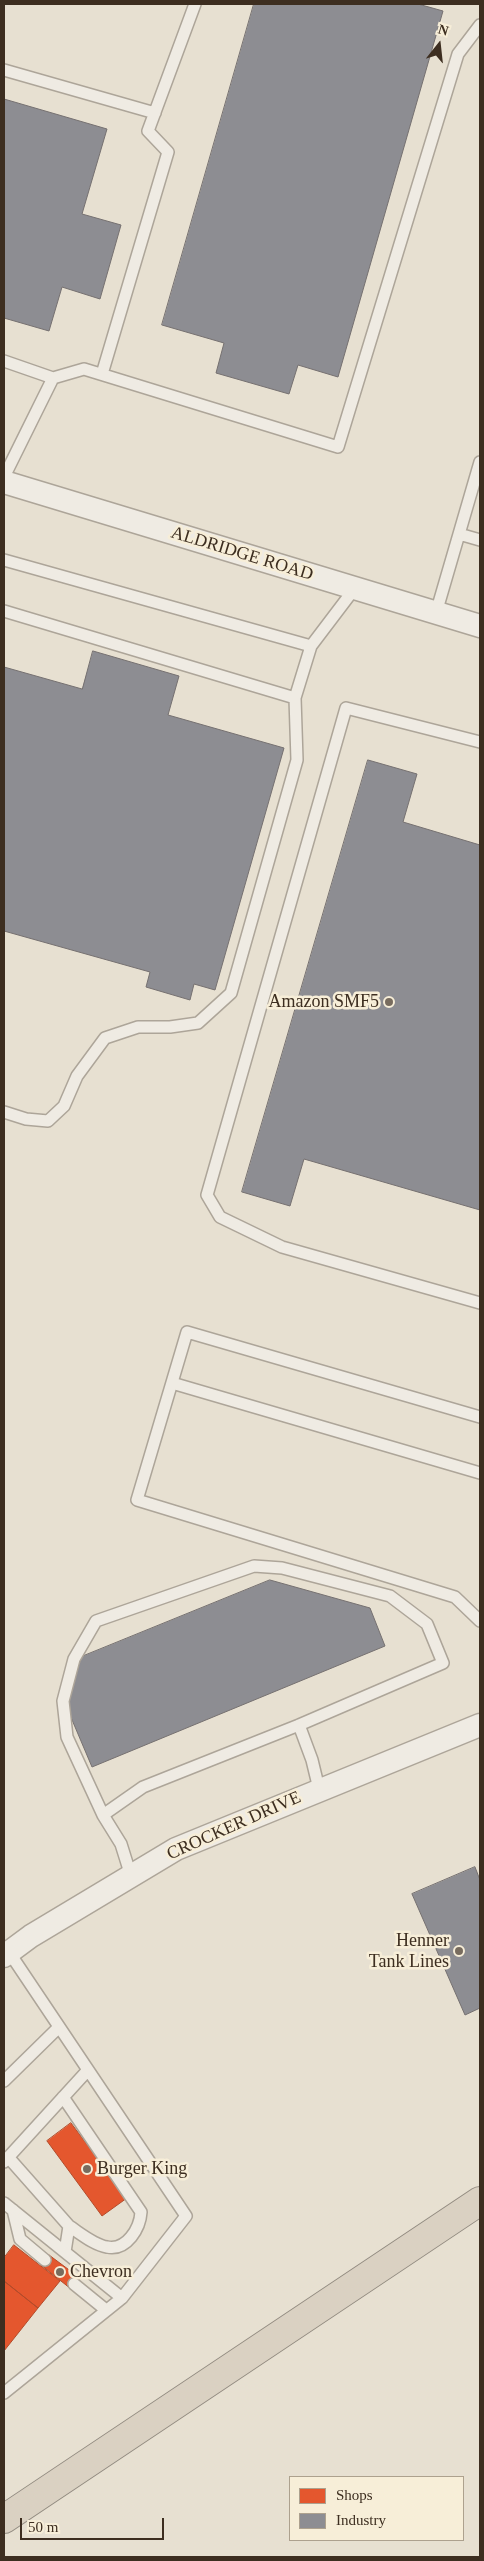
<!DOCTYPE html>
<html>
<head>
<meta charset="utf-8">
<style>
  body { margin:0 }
  #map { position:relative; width:484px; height:2561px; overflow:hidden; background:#e7e0d1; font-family:"Times New Roman",serif }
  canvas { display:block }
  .frame { position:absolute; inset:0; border:5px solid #3d2e20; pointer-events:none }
  .legend { position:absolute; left:289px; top:2476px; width:175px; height:65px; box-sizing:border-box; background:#f7eed8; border:1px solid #ada18e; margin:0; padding:6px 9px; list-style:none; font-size:15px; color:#3d2e20 }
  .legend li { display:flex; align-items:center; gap:10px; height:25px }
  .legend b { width:25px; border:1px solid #ada18e }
  .north { position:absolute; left:414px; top:20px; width:50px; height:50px; -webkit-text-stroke:4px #f7eed8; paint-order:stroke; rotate:16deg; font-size:14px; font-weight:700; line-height:20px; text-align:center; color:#3d2e20 }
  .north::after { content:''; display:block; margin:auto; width:18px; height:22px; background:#3d2e20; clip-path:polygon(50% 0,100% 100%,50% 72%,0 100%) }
  .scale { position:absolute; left:20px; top:2518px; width:144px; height:22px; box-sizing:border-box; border:2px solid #3d2e20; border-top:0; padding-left:6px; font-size:15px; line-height:18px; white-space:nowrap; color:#3d2e20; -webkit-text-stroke:4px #f7eed8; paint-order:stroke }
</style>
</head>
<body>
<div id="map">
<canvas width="484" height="2561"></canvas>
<div class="frame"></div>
<ul class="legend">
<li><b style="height:14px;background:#e4572e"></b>Shops</li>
<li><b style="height:14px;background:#8d8d92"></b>Industry</li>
</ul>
<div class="north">N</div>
<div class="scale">50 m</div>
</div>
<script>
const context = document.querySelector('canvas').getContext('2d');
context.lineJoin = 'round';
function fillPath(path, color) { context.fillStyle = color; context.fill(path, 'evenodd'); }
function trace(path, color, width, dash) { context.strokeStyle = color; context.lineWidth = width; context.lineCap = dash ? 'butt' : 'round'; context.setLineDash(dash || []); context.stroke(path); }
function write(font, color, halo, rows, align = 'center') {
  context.font = font + ' "Times New Roman",serif'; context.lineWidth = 5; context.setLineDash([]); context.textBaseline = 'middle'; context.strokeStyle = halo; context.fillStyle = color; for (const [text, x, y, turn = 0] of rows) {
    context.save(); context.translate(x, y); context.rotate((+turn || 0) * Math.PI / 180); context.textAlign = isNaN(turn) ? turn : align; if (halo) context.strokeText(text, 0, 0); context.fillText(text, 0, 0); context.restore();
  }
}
const shops = new Path2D(`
  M71 2123 127 2198 102 2216 47 2141Z
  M14 2245 60 2281 38 2308 4 2281V2258Z
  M49 2255 80 2278 71 2289 41 2265Z
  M4 2281 38 2308 4 2351Z`);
fillPath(shops, '#e4572e');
trace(shops, '#b24b2a', 1);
const industry = new Path2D(`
  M254 4H418L443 11 338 377 298 365 289 394 216 373 224 343 162 325Z
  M4 99 107 129 82 214 121 225 100 299 62 287 49 331 4 318Z
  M93 651 179 676 168 715 284 748 215 990 194 984 190 1000 146 987 150 972 4 931V667L82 689Z
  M368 760 417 774 403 822 480 845V1210L304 1159 290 1206 242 1192Z
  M270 1580 370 1608 385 1646 92 1767 67 1708 81 1657Z
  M475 1867 480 1880V2008L465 2015 412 1894Z`);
fillPath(industry, '#8d8d92');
trace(industry, '#757070', 1);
const service = new Path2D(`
  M4 70 155 113
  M4 361 53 378 4 477
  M102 374 168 152 148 131 195 4
  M53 378 84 369 338 447 458 54 480 25
  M459 534 480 540
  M4 560 311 646 355 588
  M4 611 295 698 311 646
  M436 613 480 462
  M480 742 346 708 207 1195 220 1217 282 1247 480 1303
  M4 1112 26 1119 48 1121 64 1106 77 1076 105 1038 138 1027H170L198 1023 231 993 297 760 295 698
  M172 1383 480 1473
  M480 1417 187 1332 137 1500 455 1597 480 1621
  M299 1725 312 1760 319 1789
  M103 1815 143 1787 299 1725 443 1663 427 1624 390 1596 282 1568 254 1566 96 1621 74 1659 63 1701 67 1737 103 1815 121 1844 131 1876
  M4 2081 59 2027
  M63 2097 141 2212C140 2228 127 2251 107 2247 94 2245 80 2233 69 2226
  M8 2157 69 2226 65 2252
  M4 2162 88 2070
  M4 2203 122 2298
  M13 2210 20 2239 45 2260
  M74 2284 106 2310
  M4 2393 122 2298 186 2216 9 1952`);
const minor = new Path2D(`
  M4 482 480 626
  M4 1956 31 1936 176 1849 480 1725`);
const motorway = new Path2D(`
  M4 2519 480 2201`);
trace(service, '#ada599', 14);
trace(minor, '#ada599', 25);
trace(motorway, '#928b80', 30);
trace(service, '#efebe3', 11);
trace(minor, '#efebe3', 22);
trace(motorway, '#dad1c2', 28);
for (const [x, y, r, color] of [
  [389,1002,5,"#786c5e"],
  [459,1951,5,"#786c5e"],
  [87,2169,5,"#786c5e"],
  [60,2272,5,"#786c5e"]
]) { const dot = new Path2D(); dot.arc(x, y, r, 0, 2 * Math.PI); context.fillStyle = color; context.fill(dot); trace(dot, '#f7eed8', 2); }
write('18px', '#3d2e20', '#f7eed8', [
  ["ALDRIDGE ROAD",242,554,17],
  ["CROCKER DRIVE",234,1826,-24]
]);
write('18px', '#3d2e20', '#f7eed8', [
  ["Amazon SMF5",379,1002],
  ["Henner",449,1941],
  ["Tank Lines",449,1962],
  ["Burger King",97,2169,"left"],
  ["Chevron",70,2272,"left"]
], 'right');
</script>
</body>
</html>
